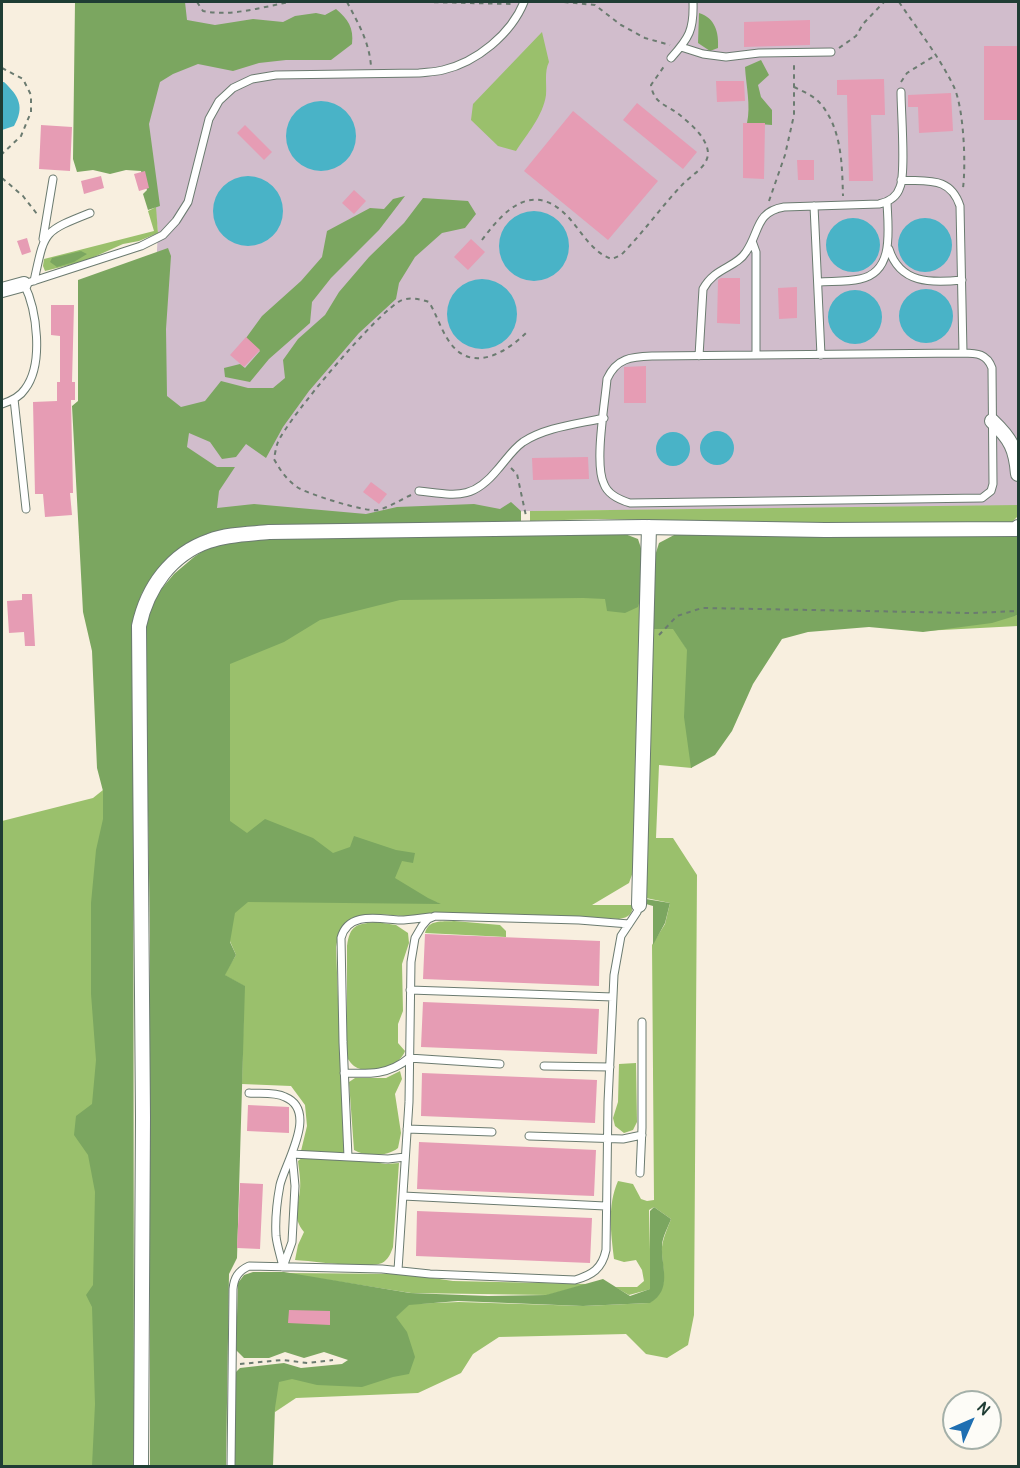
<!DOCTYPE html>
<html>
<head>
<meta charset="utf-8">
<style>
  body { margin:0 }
  #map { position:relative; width:1020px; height:1468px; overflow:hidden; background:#f8efdf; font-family:Pangolin,sans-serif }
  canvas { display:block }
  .frame { position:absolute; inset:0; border:3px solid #1f3d34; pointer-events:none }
  .north { position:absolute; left:942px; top:1390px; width:60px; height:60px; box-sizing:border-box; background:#fdfcf7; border:2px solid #a4b0a9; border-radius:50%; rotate:45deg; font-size:16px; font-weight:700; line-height:24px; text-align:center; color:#1f3d34 }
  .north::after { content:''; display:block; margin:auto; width:21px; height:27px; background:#1f6fb2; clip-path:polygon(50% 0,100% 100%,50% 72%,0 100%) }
</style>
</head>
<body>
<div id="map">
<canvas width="1020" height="1468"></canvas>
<div class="frame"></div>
<div class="north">N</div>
</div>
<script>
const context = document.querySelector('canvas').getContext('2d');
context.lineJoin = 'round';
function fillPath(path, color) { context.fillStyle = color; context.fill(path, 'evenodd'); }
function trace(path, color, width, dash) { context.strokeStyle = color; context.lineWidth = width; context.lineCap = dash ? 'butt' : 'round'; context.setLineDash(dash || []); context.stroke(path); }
fillPath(new Path2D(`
  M129 2H1018V506L531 511 279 520 143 513 158 231Z`), '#d1bdcc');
fillPath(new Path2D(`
  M542 32 549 62C544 72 547 84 546 95 543 116 527 134 516 151L498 146 471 120 473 104Z
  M156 207 158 233 139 241 123 244 85 261 45 271 43 266 44 259 154 231 148 211Z
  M1018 505V516L1012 522 975 523H792L598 519 530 521V511Z
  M642 595 634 869 629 883 592 905H633C632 915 629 917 619 919 549 914 478 913 408 916 389 916 371 911 353 918 340 923 339 935 336 947L344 1153 301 1151 307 1126 305 1105 291 1086 242 1084 244 986 224 975 236 955 229 939 233 910 248 900H366L438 903 240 836 226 824 228 662 318 618 401 598Z
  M1018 615V626L923 631Z
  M674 628 688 651 692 768 659 765 656 838H673L697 875 694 1315 688 1345 667 1358 646 1354 626 1334 499 1337 473 1354 461 1373 418 1393 296 1398 275 1412 272 1405 276 1381 293 1376 381 1377 395 1317 409 1304 459 1302 584 1306 649 1303C672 1289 661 1268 662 1247 663 1238 668 1227 671 1219L654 1207 649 1210 651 1289 629 1295 615 1287H637L644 1281 642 1270 636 1260 624 1262 614 1259C611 1233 607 1206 618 1181L633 1184 641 1199 647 1201 654 1200 652 945 665 924 670 903 646 898 651 629Z
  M103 790 107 808 99 1466H2V821L93 798Z
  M454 921 500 925 506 931V937L425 933C429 919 441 922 454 921Z
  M376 922 396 925 408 933 409 943 402 964 403 1011 398 1024V1043L405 1051C399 1068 368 1076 354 1066 351 1064 350 1061 347 1058V946C350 925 356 924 376 922Z
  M636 1063 637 1122 633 1130 624 1133 615 1126 613 1118 618 1102 619 1064Z
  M400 1071 402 1079 395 1094 401 1133 398 1148C387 1157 366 1157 354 1150L349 1082 355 1078H386Z
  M303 1157 368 1161 386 1164 399 1163 393 1247C391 1253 388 1260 382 1263 368 1269 313 1261 295 1260L298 1245 304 1232C292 1217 298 1208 300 1190 301 1181 299 1170 298 1161Z
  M284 1273 406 1274 453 1281 588 1284 548 1295 411 1293Z`), '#9ac06c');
fillPath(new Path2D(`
  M75 2H185L187 20 215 25 253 19 283 22 295 16 316 13 325 15 336 9C348 19 354 28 352 44L331 60H286L259 63 233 71 198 64 173 74 160 82 149 124 160 206 148 210 143 194 147 190 141 171 126 170 110 174 93 170 77 172 73 159Z
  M699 13C715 18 719 32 718 48L710 51 698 43Z
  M761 60 769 75 758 85 761 97 772 110V125L747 123C751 106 746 85 745 67Z
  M405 196 379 230 331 278 312 302 310 323 269 359 250 382 225 377 224 368 240 364 245 368 260 351 246 338 262 316 301 281 322 257 327 231 370 208 384 209 393 199Z
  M423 198 468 201 476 214 465 228 442 233 415 257 399 283 396 299 359 333 309 391 283 427 266 458 246 444 236 457 222 459 210 442 189 433 187 447 217 467H235L219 491 217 508 254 504 366 514 397 507 474 504 500 509 511 502 521 511V521L251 526C234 528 217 530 201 537 178 546 149 575 140 598 137 608 135 620 133 630L134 1466H92L95 1404 92 1307 86 1295 93 1285 95 1192 88 1155 74 1135 76 1116 92 1104 96 1060 91 994V903L96 850 103 819V791L97 768 92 651 83 612 72 406 78 401V280L168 248 171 256 166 329 167 396 181 407 205 401 221 381 248 388H273L285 378 283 360 298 339 325 315 339 292 369 257 404 223Z
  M81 251 87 254 74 262 57 267 50 262 52 258Z
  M625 534 638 539C646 559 645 586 638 607L625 613 607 611 605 599 583 598 400 600 320 620 284 642 230 664V821L247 833 265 819 313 838 333 853 350 847 354 836 396 850 415 853 413 863 402 861 395 878 428 898 441 904 248 902 235 913 230 942 236 955 225 975 245 986 237 1258 229 1274 226 1466H150V935L145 625 158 593 174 574 194 557 215 543 275 536Z
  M676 534 1018 536V615L992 623 923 632 869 627 808 632 782 639 753 684 732 731 715 755 691 768 684 717 687 650 673 629H651L654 559 659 543Z
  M646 899 670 903 665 923 653 945V906L646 904Z
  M654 1207 671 1219C668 1227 662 1238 662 1246 661 1267 673 1289 650 1303L583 1306 458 1301 409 1305 396 1317 407 1332 415 1357 409 1374 393 1377 362 1387 317 1385 292 1379 279 1382 275 1408 273 1466H234L236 1372 240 1368 284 1363 301 1368 342 1364 348 1360 324 1352 304 1358 285 1352 269 1358H244L236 1350 238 1283 244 1275 253 1272H284L410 1293 488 1296 546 1295 603 1279 630 1296 650 1289V1211Z`), '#7ba660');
fillPath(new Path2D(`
  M2 82H4C19 96 25 107 14 126L2 130Z
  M286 136a35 35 0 1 1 70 0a35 35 0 1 1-70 0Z
  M213 211a35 35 0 1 1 70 0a35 35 0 1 1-70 0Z
  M499 246a35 35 0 1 1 70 0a35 35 0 1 1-70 0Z
  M826 245a27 27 0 1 1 54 0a27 27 0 1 1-54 0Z
  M898 245a27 27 0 1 1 54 0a27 27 0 1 1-54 0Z
  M447 314a35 35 0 1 1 70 0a35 35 0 1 1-70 0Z
  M899 316a27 27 0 1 1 54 0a27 27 0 1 1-54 0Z
  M828 317a27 27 0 1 1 54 0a27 27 0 1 1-54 0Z
  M700 448a17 17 0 1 1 34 0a17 17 0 1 1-34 0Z
  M656 449a17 17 0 1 1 34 0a17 17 0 1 1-34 0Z`), '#49b3c7');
fillPath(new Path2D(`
  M810 20V45L744 47V22Z
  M984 46H1018V120H984Z
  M884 79 885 115H871L873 181H849L847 95H837V80Z
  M716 81H744L745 101 717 102Z
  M951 93 953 131 919 133 918 107H908V95Z
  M637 103 697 152 683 169 623 120Z
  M573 111 658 181 608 240 524 171Z
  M743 123H765L764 179 743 178Z
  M41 125 72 127 70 171 39 169Z
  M245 125 272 152 264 160 237 133Z
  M797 160H814V180H798Z
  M145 171 149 188 139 191 134 174Z
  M101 176 104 188 84 194 81 181Z
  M354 190 366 201 354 214 342 203Z
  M27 238 31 252 22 255 17 241Z
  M471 239 485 252 468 270 454 257Z
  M721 278H740V324L717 323 718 280Z
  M797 287V318L779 319 778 288Z
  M51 305H74L72 382H75V400H71L73 493H70L72 515 45 517 43 494H35L33 402 57 401V382H60V336L51 335Z
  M246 337 260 350 244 367 230 355Z
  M646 366V403H624V367Z
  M588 457 589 479 533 480 532 458Z
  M371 482 387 494 379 504 363 492Z
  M22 594H32L35 646H25L24 632 9 633 7 601 22 600Z
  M425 934 600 941 599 986 423 979Z
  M423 1002 599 1009 597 1054 421 1047Z
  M422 1073 597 1080 595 1123 421 1116Z
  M248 1105 289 1107V1133L247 1131Z
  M419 1142 596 1150 594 1196 417 1189Z
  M240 1183 263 1184 260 1249 237 1248Z
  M417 1211 592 1218 590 1263 416 1256Z
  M289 1310 330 1311V1325L288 1323Z`), '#e69cb4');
const service = new Path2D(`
  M681 47 703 54 726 57 759 53 831 52
  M671 58C689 38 694 30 693 2
  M901 180C928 182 950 176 960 206L963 353
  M814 206 821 355
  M43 239 53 179
  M752 241 756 252V355
  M889 249C900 284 931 283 962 280
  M34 281C45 231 42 232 90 213
  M818 282C831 281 847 282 860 279 895 272 888 229 887 202
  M963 353C977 353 987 354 992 368L993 484 991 491 982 498 630 503C620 500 608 495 604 484 594 464 605 403 607 379 617 357 632 357 654 356Z
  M699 356 703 289C715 267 736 268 746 252 760 232 755 212 784 207L879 204C888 202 897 197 900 187 906 173 901 111 901 92
  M14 399 26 509
  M2 404C11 401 20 397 25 389 44 364 37 310 24 284L141 246 163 235 176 221 188 202 209 119 219 101 233 88 252 79 276 75 419 73C427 72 435 72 443 70 477 62 511 34 524 2
  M419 491C456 495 472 501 498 469 506 460 513 449 523 442 546 427 578 424 604 418
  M410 990 613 997
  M544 1066 610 1067
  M344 1073C369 1074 389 1075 409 1058L500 1064
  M249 1093C260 1094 275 1092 285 1097 319 1111 285 1163 280 1185 277 1201 275 1220 276 1236 277 1246 281 1257 283 1267L292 1242 295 1186 292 1154 388 1159 405 1157
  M407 1129 492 1132
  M529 1136 623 1139 642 1135
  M348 1157 343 1042 341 938C348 911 379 919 400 920 410 920 420 918 430 917
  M640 1173 642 1128V1022
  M403 1196 605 1206
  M398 1270 409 1102 411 962 415 938 422 926 428 919 435 916 579 920 629 924
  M231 1466 233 1289C234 1278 238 1271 249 1266L382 1269 430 1274 575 1280C592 1275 602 1269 606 1250L608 1102 614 975 621 936 637 912 639 905`);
const minor = new Path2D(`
  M2 290 24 284
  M992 421C1011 439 1016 449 1018 474
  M639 905 649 527
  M141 1466 143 1117 139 626C147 588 171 554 209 541 228 534 249 534 269 532L644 527 825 530 1016 529 1018 527`);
trace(service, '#6b7b70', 9);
trace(minor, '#6b7b70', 16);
trace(new Path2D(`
  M197 2 203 11C231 17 262 7 290 2
  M347 2C358 23 369 41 371 66
  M359 2H423
  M425 2 512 4
  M564 2 595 5 621 25 645 38 670 45
  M899 2C918 30 939 56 954 87 964 109 966 165 963 188
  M839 48 856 36 863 24 884 2
  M2 68 23 79 31 95V112L21 136 2 154
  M901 82 907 73 936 55
  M794 87C802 91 812 95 818 101 842 126 842 164 843 196
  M2 178 23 196 37 214
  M769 201 785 155 794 115V61
  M482 240C506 207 535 180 570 219 583 234 593 253 612 259L621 255C643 233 661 207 682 185 691 175 708 167 708 153 707 138 692 125 681 116 667 104 654 105 651 85L665 65
  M511 468 517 474 526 516
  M411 495C400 500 390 507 378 510 368 513 307 494 297 487 287 480 280 470 274 459 275 454 276 447 278 442 289 417 379 310 402 300 411 297 420 299 429 302 437 315 441 331 451 344 473 373 507 352 527 332
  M659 635 677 616 702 608 971 613 1018 611
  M240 1364 282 1360 308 1363 333 1360`), '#6b7b70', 2, [4.5, 4.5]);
trace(service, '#fff', 7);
trace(minor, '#fff', 14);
</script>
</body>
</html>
